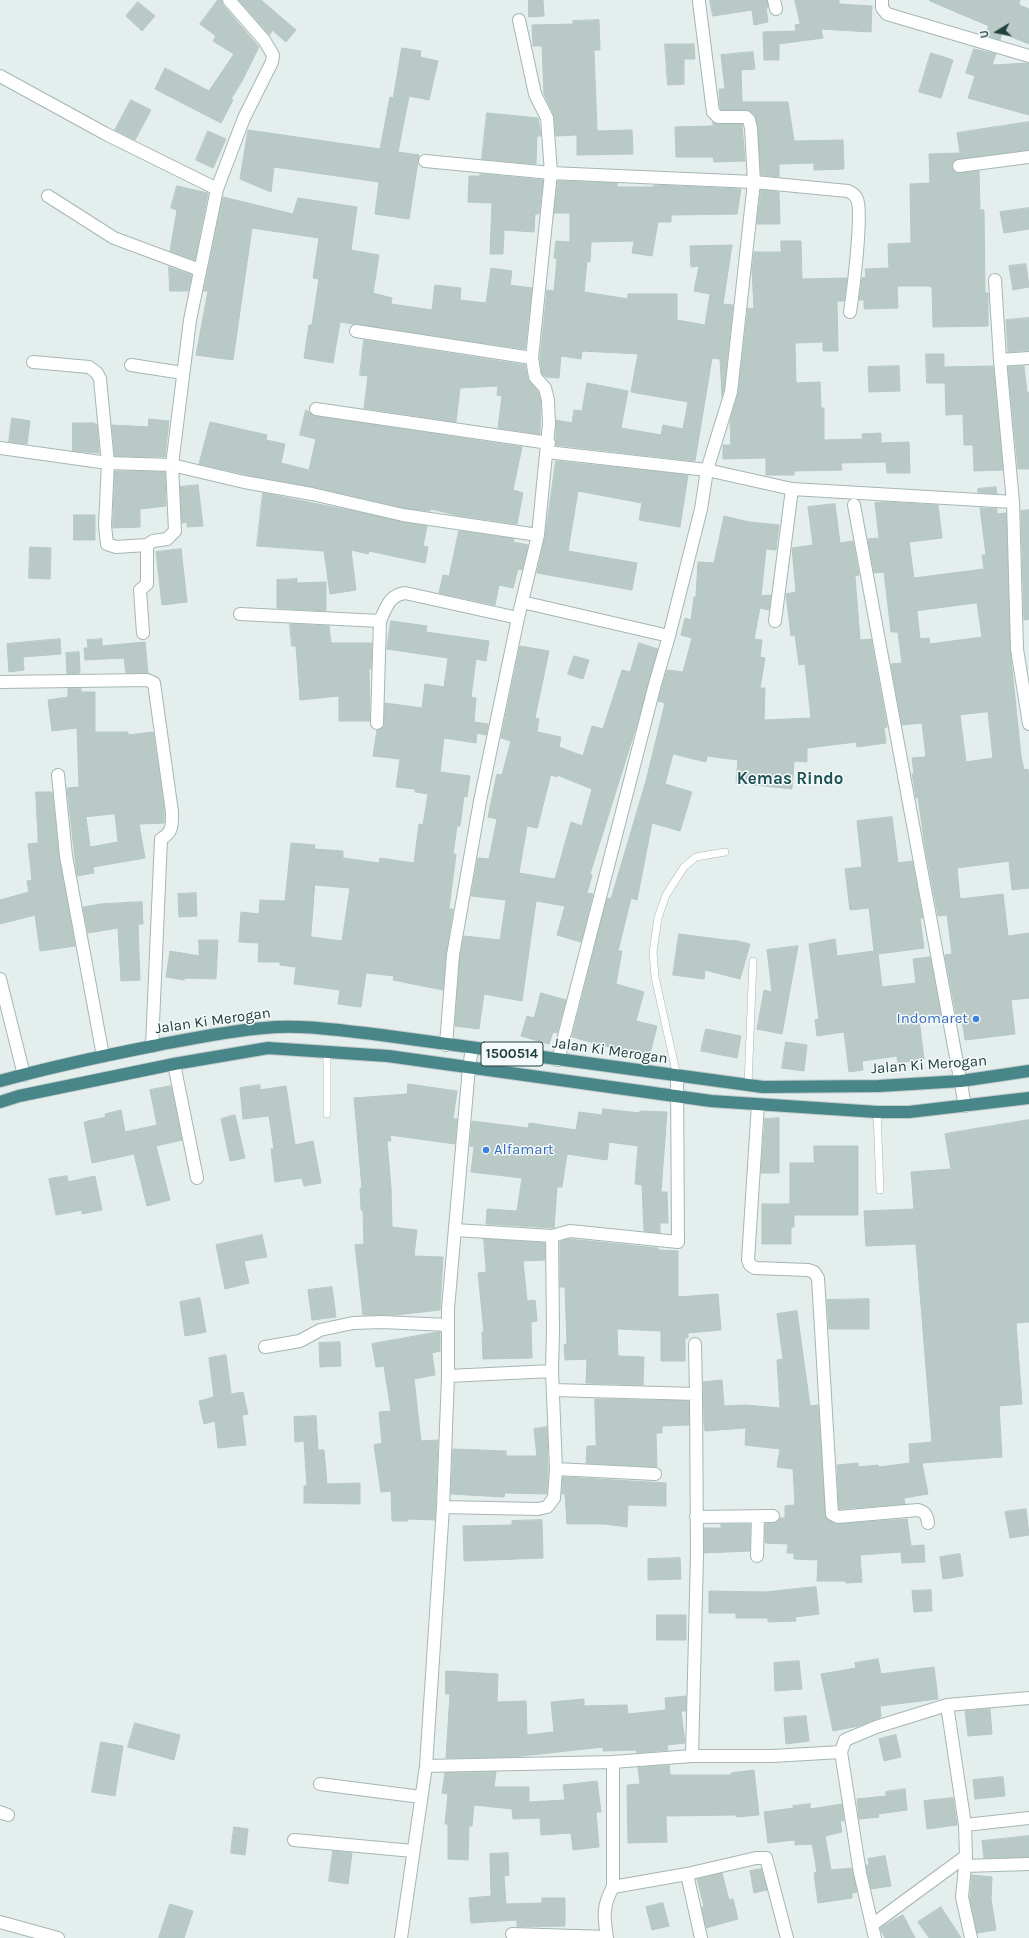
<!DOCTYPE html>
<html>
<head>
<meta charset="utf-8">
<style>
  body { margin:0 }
  #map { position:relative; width:1029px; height:1938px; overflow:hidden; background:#e4eeec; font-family:Karla,sans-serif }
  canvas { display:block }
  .north { position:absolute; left:977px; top:12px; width:40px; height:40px; -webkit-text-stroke:3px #f4faf9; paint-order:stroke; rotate:260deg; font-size:11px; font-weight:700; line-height:16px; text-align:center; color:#224040 }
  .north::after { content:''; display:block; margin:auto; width:14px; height:18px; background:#224040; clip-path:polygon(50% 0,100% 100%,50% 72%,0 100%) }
</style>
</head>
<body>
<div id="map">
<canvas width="1029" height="1938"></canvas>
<div class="north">U</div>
</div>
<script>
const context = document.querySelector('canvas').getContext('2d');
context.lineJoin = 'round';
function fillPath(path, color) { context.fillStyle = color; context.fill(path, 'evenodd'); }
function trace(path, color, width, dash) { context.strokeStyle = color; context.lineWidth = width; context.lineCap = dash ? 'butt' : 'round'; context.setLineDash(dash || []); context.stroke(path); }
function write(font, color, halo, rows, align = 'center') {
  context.font = font + ' Karla,sans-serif'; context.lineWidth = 3; context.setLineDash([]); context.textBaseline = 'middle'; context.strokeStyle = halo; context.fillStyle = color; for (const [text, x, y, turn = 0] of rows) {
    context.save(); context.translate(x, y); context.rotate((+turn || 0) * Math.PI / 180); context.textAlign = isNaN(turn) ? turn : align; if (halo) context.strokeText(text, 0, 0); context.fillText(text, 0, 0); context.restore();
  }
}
const building = new Path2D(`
  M218 0H222L223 5 259 47 242 81 231 99 233 100 221 123 155 89 165 68 209 91 234 54 213 41 216 36 200 24Z
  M239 0H261L296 30 286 42 272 30 270 35Z
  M529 0H543L544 16 529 17Z
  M710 0H767L768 8H766L768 22 754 25 752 10 713 16Z
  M795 0H839V4L872 6 871 32 821 29 823 38 779 44V60H764L763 32 796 31 795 25 800 24Z
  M930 0H1020L1019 5 1029 9V44L1002 33 1000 40 985 35 989 26 930 1Z
  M138 2 155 16 142 31 126 16Z
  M599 20 600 50H594L597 131 632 130 633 154 577 155V135L556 136 554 115 544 94 542 46H533L532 25 573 24V21Z
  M665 44H694L695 59H684V84L668 85Z
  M402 48 421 51 420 57 438 61 429 100 409 96 398 152 419 155 409 219 375 214 379 182 274 167 271 192 240 179 248 130 380 149 390 97 393 98Z
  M974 49 996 54 992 65 1029 63V115L968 98 975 76 966 73Z
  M753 52 755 69 741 70 742 102H788L794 141 843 140 844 169 814 170V163L779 164V177L761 175 758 128 755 115 749 110H721L720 107 719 89H725L721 55Z
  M931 53 953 60 941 98 919 92Z
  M131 100 151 110 135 140 115 130Z
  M487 113 538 118 541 136H537L536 164 482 159Z
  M713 122 718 124H742L745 161 714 162 713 157H676L675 127 713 126Z
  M1029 122V150L958 159 952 163 953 170 956 173 979 171 980 210H984L985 293H988V326L933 327 932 287 928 286H897L898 308 864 309V300H859L862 278 866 277 865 269 889 268 888 244 911 243 910 184 930 183 929 154 960 153 957 133Z
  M208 131 226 139 213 168 196 160Z
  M480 174 543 180 539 214H535L534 232 504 230 503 254H490L492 203 468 202 469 176H480Z
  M558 181 617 183V187H654V185L741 189 737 214 671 215V222H658L652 256 632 253 634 241 591 242 590 262 587 261 584 292 628 299V294H677V320L705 325 710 294 694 291 699 266 691 267 690 246 732 245 723 304 733 305 724 390 722 397 720 359 712 358 695 461 556 445V420L572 423 574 410 582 411 587 383 628 391 621 428 661 435 663 425 683 429 688 402 631 392 638 354 582 351 581 359 561 356 559 378 546 377 542 374 540 358 547 290 554 291 557 259 554 258 556 241 570 242V213H554Z
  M177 186 208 193 195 260 170 251 177 210 171 208Z
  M761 190 779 192 780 224H757Z
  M223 197 293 214 298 198 357 207 351 250 379 255 373 293 392 298 391 304 432 310 435 285 461 288 460 300 486 303 491 268 512 271 510 285 532 288 525 349 340 322 333 363 304 358 309 325H312L319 279 313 278 319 238 252 228 233 360 196 355 208 291H204Z
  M1029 208V229L1004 233 1000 212Z
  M781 241H801L802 279 847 278 844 301H837L838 351H823V342L795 343 796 383 820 382 821 408H824V440L863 439 862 434 881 433V443L909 442 910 473H887L886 462 841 463 842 470 794 471V475H766V458L723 459V445H731L730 421 738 393 748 308 754 309 752 270 754 252H781Z
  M1026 264 1029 287 1013 290 1009 266Z
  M169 267 192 275 188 291H170Z
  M1029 318V350L1008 352 1006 320Z
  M364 340 525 365 528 379 538 392 541 401 540 434 498 428 502 396 497 395 498 386 460 388 456 422 364 408 368 376 360 375Z
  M926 354H944V367L993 366 1003 470 974 471 973 445H964L963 414 946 415 945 383H927Z
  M899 366 900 391 869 392 868 367Z
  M1024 366 1027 393 1029 392V469H1018L1008 367Z
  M306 410 315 416 522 447 513 490 523 493 517 524 456 515 431 509 430 511 404 508 314 487 253 476 199 464 210 422 267 435 266 440 285 444 281 463 309 470 316 439 300 435Z
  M12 418 30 421 27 444 9 442Z
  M149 419 169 421 165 457 115 456 112 425 148 427Z
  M73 423H94L97 425 99 453 73 451Z
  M556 461 688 475 680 527 639 520 642 503 578 491 568 551 637 563 632 590 537 573 545 537Z
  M115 471 165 472 166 506 140 509V527L113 528Z
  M198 485 203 526 187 527V522L182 523 180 487Z
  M996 487 997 494 978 492V489Z
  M263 493 427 526 423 546 428 547 425 563 369 551 368 554 351 550 356 590 330 594 324 551 257 546Z
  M884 502 938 505 942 538 909 542 914 578 984 569 982 555H986L980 508 997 509V514L1006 513 1010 649 1021 756 1024 770 1028 769 1029 781V888L1012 890 1009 861 957 868 960 899 1003 894 1008 936 1029 933V998L1011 1000 1015 1034 965 1040 961 1013 956 1014 945 955 952 954 947 915 938 916 925 847 918 797 916 798 912 774H914L912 758 926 757 922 723 902 725 891 664 902 663 898 632H891L884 572 874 573 868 539 879 538 875 503ZM977 603 982 637 930 644 929 638 920 639 917 611ZM988 712 993 758 966 762 960 715Z
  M835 504 840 543 853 541 859 575 855 576 860 640 871 639 887 727 884 728 886 743 857 747 856 742 807 748V762L794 761 792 789 736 783 738 760 707 756 706 762 673 754 665 784 692 792 680 831 652 823 637 900 631 898 618 951H622L616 984 644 992 636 1021 657 1026 649 1058 572 1037 607 898 611 899 646 781 665 703 658 701 667 670 683 672 692 638 681 635 685 618 691 620 694 597H696L698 562 714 563 724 516 749 522 779 525 776 550 766 549 761 596 771 595 769 610 760 608 754 639 762 640 760 657 765 658 760 688H765L764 720 811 718 805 664 799 665 795 635 791 636 786 594 796 592 792 548 813 545 808 507Z
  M1029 510V619L1024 620 1021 511Z
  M74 515H95V540H74Z
  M459 531 514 539 513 542 528 545 522 570 518 569 513 588 499 585 495 605 439 593 443 575 449 576Z
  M30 547 51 548 50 579 29 578Z
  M181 549 187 602 162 605 156 552Z
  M297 579V583L326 582V611L277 608V580Z
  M391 621 427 626 426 632 489 641 486 661 476 659 471 697 476 698 474 722 488 724 486 735 477 733 476 743 444 738 440 772 470 776 467 797 464 796 460 826H457L453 854H456L449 909H453L446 954 443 990 393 980 394 976 366 973 361 1007 338 1004 340 990 294 984 296 967 280 965V962H258L259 943 239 942 241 912 259 914 260 900 285 901 291 843 315 845 314 849 343 851V858L379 863 380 858 414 863 419 824 423 825 428 794 415 792V789L396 787 400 759 373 756 377 730 384 727 385 703 422 708 425 684 444 687 448 658 387 649ZM315 885 350 888 342 941 311 937Z
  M290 624 329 626 331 643H372L371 669H369L370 721H339V696L300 700 296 646H292Z
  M60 639 61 654 23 657 24 670 9 672 7 644Z
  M102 639V646L145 642 148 673H126L124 658 85 660 84 648H88L87 640Z
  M639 643 658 649 637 724 590 874 592 875 587 893 593 894 581 942 557 935 565 906 536 901 522 1001 484 994 479 1029 455 1026 460 956 464 936 500 940 506 900 471 896 478 858 489 859 497 819 488 817 497 774 502 775 511 741 501 738 520 646 549 651 535 718 539 719 537 732 561 737 559 747 583 756 592 726 603 729 622 670 630 672ZM551 775 557 777V775L592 789 582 826 571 822 555 879 519 873 527 826 537 828Z
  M79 652 80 673 67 674 66 653Z
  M574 656 589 660 583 679 568 674Z
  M81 688V692H95V732H128V735L153 732 164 806V823L139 824 145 858 93 867 94 873 77 876 67 788 79 787 77 728 52 731 48 700 68 697V689ZM115 814 118 842 90 847 86 817Z
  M36 792H52L59 857 75 946 40 951 35 915 0 924V900L29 892 27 881 32 880 28 844 38 843Z
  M892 817 898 863 912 861 923 918H920L924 948 878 954 882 987 916 983 913 959 930 957 941 1016 919 1019 924 1059 898 1063 897 1056 862 1061 863 1070 849 1072 844 1032 817 1036 815 1020 819 1019 809 944 835 939 837 956 874 951 869 908 850 910 845 869 862 867 857 821Z
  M196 893 197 916 179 917 178 894Z
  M142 902 143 924H138L140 980 121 981 118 928 88 933 83 907 101 904Z
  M679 934 733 941V940L750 944 740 979 705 970 704 979 673 975Z
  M199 940H218L216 979 185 978 184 980 166 977 170 951 199 956Z
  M798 946 782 1034 757 1029 764 990 772 992 767 950Z
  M541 993 566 1000 557 1033 553 1032 549 1044 521 1036 527 1016 534 1018Z
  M706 1029 741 1036 737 1058 701 1051Z
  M786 1042 807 1045 804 1071 782 1068Z
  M408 1084 457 1091 453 1119H457L455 1144 390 1135 391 1141H387L391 1187 392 1227 417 1230 414 1256 443 1257 440 1310 396 1315H363L355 1245 364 1244 363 1210H361L360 1188H362L354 1098 407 1094Z
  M260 1085V1090L286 1086 295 1145 313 1141 321 1183 304 1186 302 1178 275 1182 271 1149H274L269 1116 243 1119 240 1088Z
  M171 1086 182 1140 156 1146 170 1200 147 1206 134 1154 92 1163 84 1122 106 1117 105 1114 121 1110 125 1132 157 1125 150 1090Z
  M603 1109 640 1113V1111L667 1112 661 1192H667L668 1223H660V1233L644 1231 642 1185 635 1184 638 1146 609 1142 607 1160 567 1154 562 1187H557L554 1228 486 1224 487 1209 517 1211 522 1178 471 1172 474 1147 470 1146 472 1121 528 1128 529 1123 576 1130 579 1112 602 1115Z
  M235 1115 245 1158 230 1161 221 1119Z
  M779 1118V1173H761L765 1119Z
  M1029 1120V1322L1016 1323 1022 1404 999 1406 1002 1457 922 1463 928 1494 904 1498 905 1504 839 1509 837 1465 858 1463V1467L878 1465 879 1467 910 1463 909 1444 932 1442 916 1244 866 1246 864 1211 914 1209 911 1172 951 1169 945 1134Z
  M814 1146H858V1215H794V1227H791V1244H762V1204H790V1163H814Z
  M67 1176 68 1182 95 1176 102 1210 82 1214V1210L56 1215 49 1179Z
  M262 1235 267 1257 244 1261 249 1283 225 1289 216 1245Z
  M484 1239 545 1243V1260L523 1261 527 1301 535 1300 537 1321 531 1322 532 1358 483 1359 482 1332H484L478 1273 486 1272Z
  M569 1239 658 1248V1250L678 1251V1297L718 1294 721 1330 688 1333V1338H685V1361H661V1331L617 1329 618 1356 644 1357 643 1385 586 1383 587 1359 565 1360 564 1345 567 1344 565 1287H560V1242Z
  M332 1287 336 1317 312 1320 308 1290Z
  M200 1298 206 1332 185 1336 180 1302Z
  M869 1299V1329H829L827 1300Z
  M797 1311 810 1406 818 1405 826 1518 839 1524 907 1519 911 1546 924 1545 925 1562 902 1563 901 1552 860 1555 862 1582 846 1583V1581H817L818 1560 794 1559V1553H787L788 1544 765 1543V1524L773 1523 777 1522 780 1518H785V1506L795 1505 793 1469 777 1467 780 1449 745 1445 746 1428 705 1431 704 1424 703 1382 722 1380 724 1406 746 1405 780 1408 777 1360 783 1359 777 1314Z
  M440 1332V1351L432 1353 435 1375 414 1379 421 1441 438 1440 435 1520 408 1519V1521H392L391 1491 381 1492 374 1445 382 1443 379 1412 391 1411 384 1366 376 1367 372 1344Z
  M340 1342 341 1366 320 1367 319 1343Z
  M226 1355 231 1394 243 1392 248 1414 242 1415 246 1445 218 1448 215 1421 204 1424 199 1401 214 1397 209 1358Z
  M595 1399 689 1401V1425L662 1426V1433H656L657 1467 586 1463 587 1446H596Z
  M316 1416 318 1450H324L327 1484 360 1483V1504L304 1503V1486H307L304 1441 295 1442 294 1417Z
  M547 1427 548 1469 547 1494 505 1493 504 1497 451 1494 453 1449 506 1451V1456H537L534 1429Z
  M563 1477 666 1483V1506L628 1505 627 1527 605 1524H567L565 1494H562Z
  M1026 1509 1029 1535 1010 1538 1005 1512Z
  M542 1520 543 1558 464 1561 463 1526 512 1525V1521Z
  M721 1524H750V1551L704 1553V1528H721Z
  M960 1554 963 1576 943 1579 940 1557Z
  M680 1558 681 1579 648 1580V1559Z
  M816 1587 819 1614 795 1617 796 1621 768 1622V1618H736V1613H709V1591L764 1592Z
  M931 1590 932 1611 914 1612 912 1591Z
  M657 1615H686V1640H657Z
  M878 1659 881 1674 934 1667 938 1699 880 1706 881 1717 859 1726 833 1731 821 1674 856 1668 855 1663Z
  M799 1661 802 1689 775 1691 774 1663Z
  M446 1671 498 1674 497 1702 526 1701 527 1735 554 1732 551 1702 584 1699V1706L627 1705 628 1714 666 1710 665 1698 686 1696V1711H681L685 1743 667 1745 668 1750 637 1753 636 1750 603 1751V1747L513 1757 446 1758 450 1694H446Z
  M990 1709 992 1734 968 1736 965 1711Z
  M806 1716 809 1741 786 1744 784 1718Z
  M135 1723 180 1735 174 1760 128 1747Z
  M896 1735 901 1757 884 1761 879 1739Z
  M101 1742 123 1746 115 1796 92 1792Z
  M669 1765 670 1775H732L731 1773 754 1770 759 1815 737 1817 736 1815 666 1816 667 1842 628 1843 627 1785 640 1784 638 1768Z
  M496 1772 494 1787H529V1802L565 1800 563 1785 597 1781 601 1812H596L599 1847 573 1850 571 1833 541 1835 540 1818 513 1819 512 1809 474 1805 472 1826H469L468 1860 448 1859V1824H445L448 1794 442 1793 445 1773Z
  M1003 1777 1005 1796 975 1799 973 1780Z
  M905 1789 907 1810 878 1814 879 1817 859 1819 857 1799 886 1796V1792Z
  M953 1798 957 1825 927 1829 924 1801Z
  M810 1804V1809L842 1804 844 1821H840L842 1832 825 1836 831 1870 852 1868 857 1892 852 1893V1898L818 1903 814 1873 817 1872 812 1844 795 1845V1840L768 1843 764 1812 794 1808 793 1806Z
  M234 1827 248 1829 245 1855 231 1853Z
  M1029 1836V1857L984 1858 982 1841Z
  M333 1851 352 1853 348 1884 329 1881Z
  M508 1853 509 1875 504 1876 506 1904 542 1903V1898H565V1926L517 1927V1920L471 1923 469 1898 491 1896 490 1854Z
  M885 1856 891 1886 871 1889 866 1865H869L868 1859Z
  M761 1869 767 1890 754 1893 750 1871Z
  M722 1873 729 1900 733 1899 738 1919 706 1928 702 1907 704 1906 697 1879Z
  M972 1875 992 1877 991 1899 996 1930 977 1933 970 1899Z
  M663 1903 669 1926 652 1930 646 1907Z
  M170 1904 193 1911 184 1938H159Z
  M941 1907 954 1927 961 1938H929L918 1922Z
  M903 1915 915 1938H885L880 1928Z`);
fillPath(building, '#b9c9c6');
trace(building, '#b5c8c6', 1);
const service = new Path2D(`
  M677 1076 655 977 653 952 658 918 666 895 684 867 696 857 725 852
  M748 1085 753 961
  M877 1112 880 1190
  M327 1114V1051`);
const minor = new Path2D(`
  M774 0 776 9
  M882 0V8L887 14 1029 56
  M0 76 106 134 217 189 190 320 172 465 175 531 167 539 153 541 147 545 116 547 107 544 105 526 108 463 100 379 97 373 89 367 33 362
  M425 161 551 173 754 182 848 191C852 193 855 194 857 199 863 213 853 292 850 312
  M959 166 1029 157
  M217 189 244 118 272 62 273 55 264 40 229 0
  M48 196 114 238 200 270
  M995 280 1000 360 1013 502 1017 649 1029 724
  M356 331 532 358
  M1000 360 1029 358
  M131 365 183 373
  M316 409 549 443
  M0 448 108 463 172 465 244 482 312 494 403 515 538 535
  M547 452 707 470 792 489
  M854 505 965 1106
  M522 602 669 636
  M240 614 380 621C386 608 389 595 405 593L518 618
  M775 621 792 489 1013 502
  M143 633 140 590 147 584V545
  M0 682 147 680 154 683 172 812C172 825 173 832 161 839L152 1046
  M377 723 380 621
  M58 775 66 856 103 1056
  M0 979 24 1075
  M446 1045 453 955 480 801 518 618 538 535 549 424 548 400 545 388 535 377 532 358 551 173 547 118 535 94 519 20
  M558 1060 655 684 669 636 701 509 707 470 731 392 754 182 751 128 749 120 746 117H718L713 112 699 2
  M174 1064 197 1178
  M758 1104 748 1260 750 1265 755 1268 808 1270 814 1272 818 1278 832 1514 838 1517 918 1510C925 1512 927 1515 928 1523
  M552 1236 570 1231 678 1242 677 1076
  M695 1344 696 1394
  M265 1347 300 1341 320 1330 353 1323 382 1322 448 1325
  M448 1376 552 1371
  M553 1390 696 1394 697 1555 692 1756
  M556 1469 655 1474
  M443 1507 538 1509 547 1507 554 1498 556 1469 552 1371 553 1330 552 1236 455 1230
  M696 1517 773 1516
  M757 1556 758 1516
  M947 1705 965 1825 966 1856 962 1897 971 1938
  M841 1752 845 1740 876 1727 947 1705 1029 1698
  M426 1766 613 1762 692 1756H772L841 1752 860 1873 875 1938
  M320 1784 421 1797
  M0 1812 8 1815
  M965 1825 1029 1818
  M294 1840 413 1851
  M965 1866 1029 1864
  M687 1874 756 1858H766L787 1938
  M613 1887V1762
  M0 1922 58 1938
  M872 1925 966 1856
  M512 1934 607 1937
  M401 1938 426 1766 443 1507 448 1376V1309L469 1067 472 1049
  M607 1938C604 1916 602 1907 613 1887L687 1874 701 1938`);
const trunk = new Path2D(`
  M0 1081C51 1067 102 1056 153 1046 190 1039 227 1031 264 1028 303 1024 343 1031 381 1035L763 1087 879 1086 961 1081 1029 1071
  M0 1102 19 1096 174 1064 268 1048 388 1056 711 1101 877 1112H909L1029 1098`);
trace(service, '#a6b6b5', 8);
trace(minor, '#a6b6b5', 14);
trace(trunk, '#c1caca', 14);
trace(service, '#fff', 7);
trace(minor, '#fff', 12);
trace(trunk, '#49868a', 12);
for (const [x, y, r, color] of [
  [976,1019,4,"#3f7fe0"],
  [486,1150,4,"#3f7fe0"]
]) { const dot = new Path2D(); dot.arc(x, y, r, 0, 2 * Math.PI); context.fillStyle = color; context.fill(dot); trace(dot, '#f4faf9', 1.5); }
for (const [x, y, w] of [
  [512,1054,62]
]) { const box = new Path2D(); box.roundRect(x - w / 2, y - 12, w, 24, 3); context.fillStyle = '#f4faf9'; context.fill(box); trace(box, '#224040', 1); }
write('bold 14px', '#224040', null, [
  ["1500514",512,1054]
]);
write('15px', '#366cbe', '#f4faf9', [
  ["Indomaret",968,1019],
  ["Alfamart",494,1150,"left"]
], 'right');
write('15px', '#224040', '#f4faf9', [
  ["Jalan Ki Merogan",213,1021,-8],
  ["Jalan Ki Merogan",610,1051,8],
  ["Jalan Ki Merogan",929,1065,-4]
]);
write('bold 17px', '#1d5154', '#f4faf9', [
  ["Kemas Rindo",790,779]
]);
</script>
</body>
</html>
